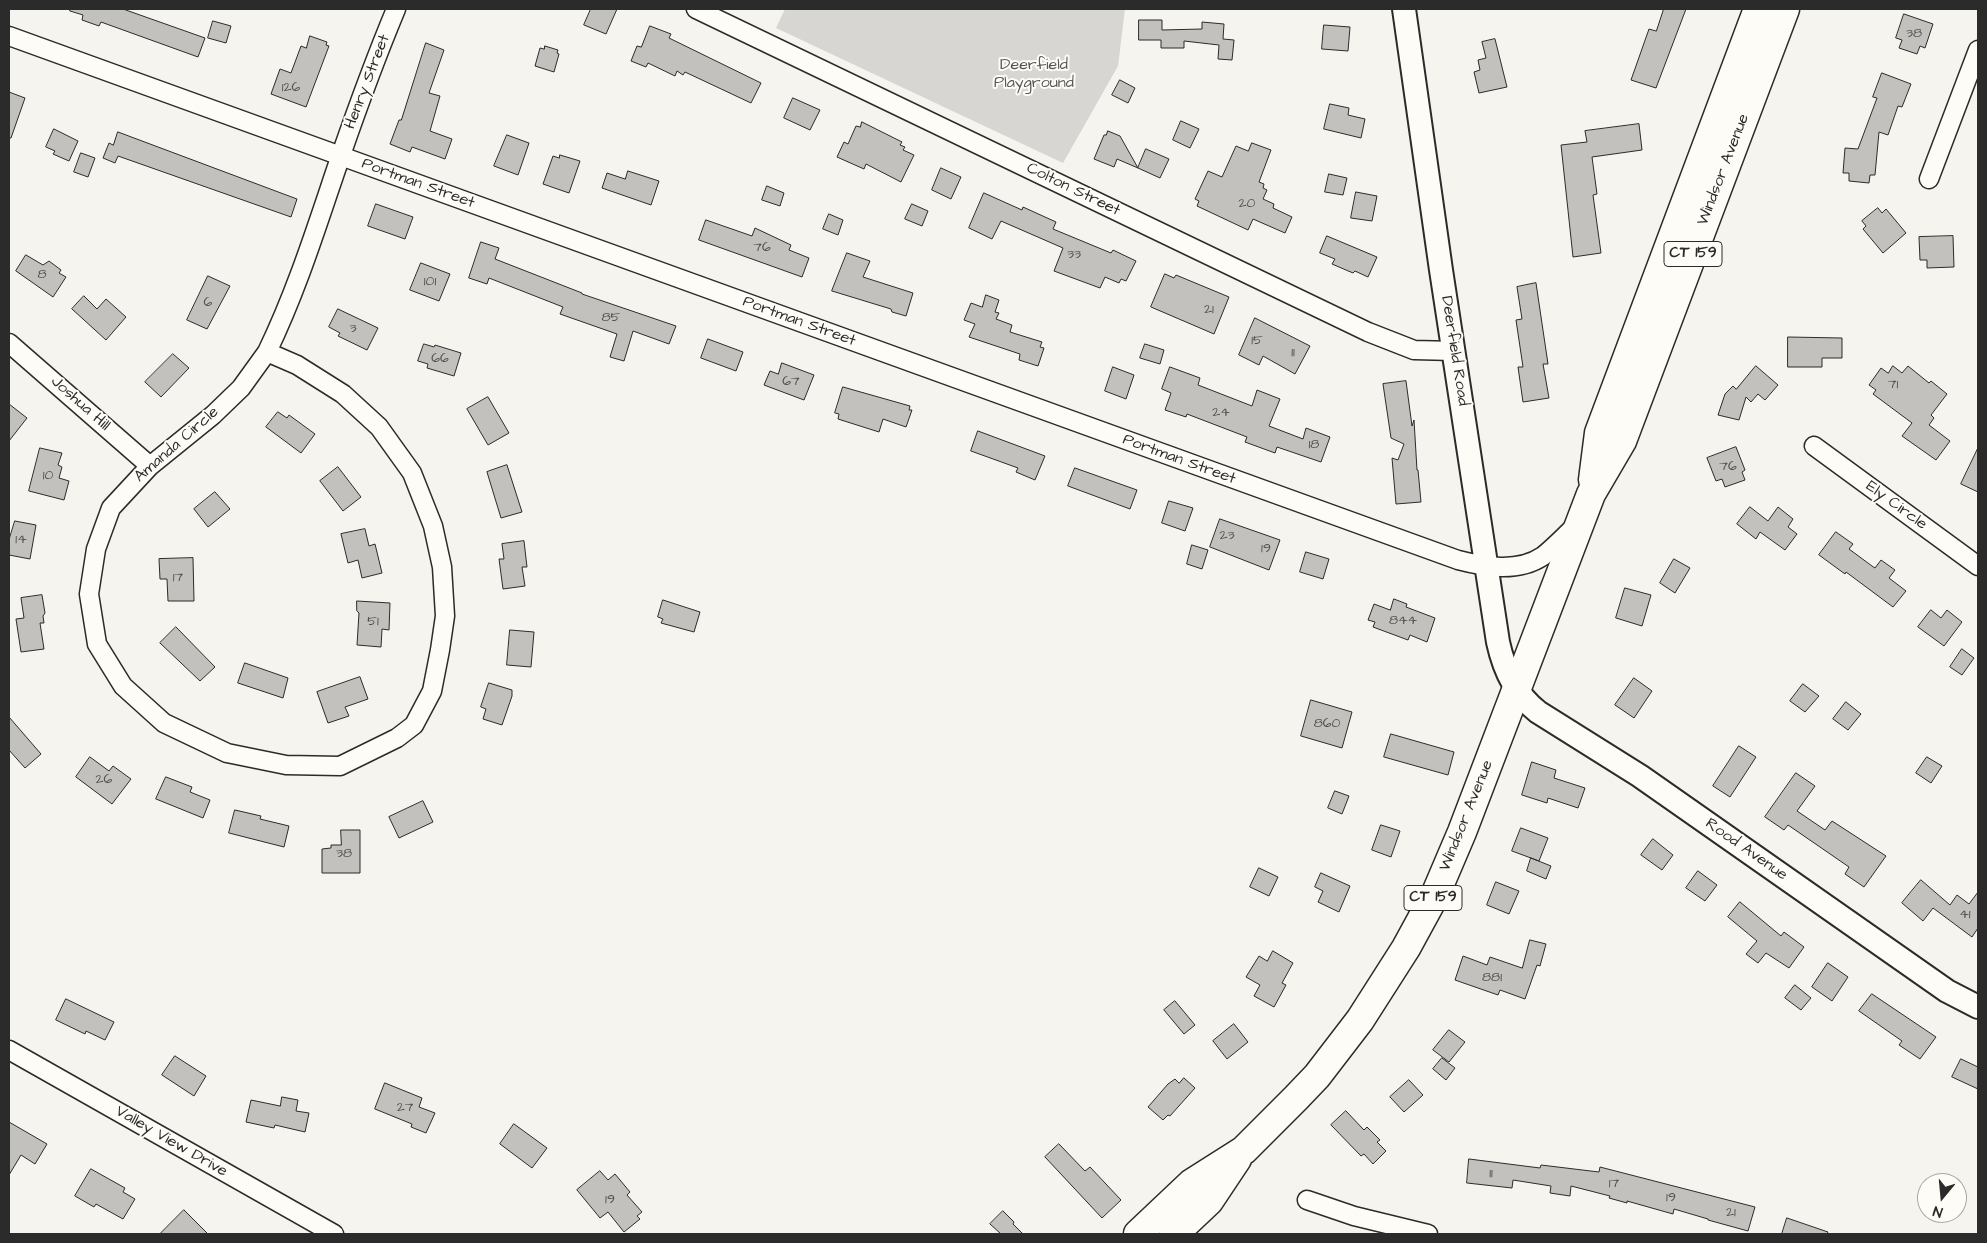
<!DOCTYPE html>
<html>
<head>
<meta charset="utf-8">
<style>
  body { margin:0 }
  #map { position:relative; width:1987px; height:1243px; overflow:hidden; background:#f5f4ef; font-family:"Architects Daughter",sans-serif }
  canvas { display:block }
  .frame { position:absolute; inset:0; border:10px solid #2b2b2b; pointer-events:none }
  .north { position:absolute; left:1917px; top:1173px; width:50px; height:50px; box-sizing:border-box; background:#fdfcf7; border:1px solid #a9a8a5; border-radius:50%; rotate:197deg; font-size:14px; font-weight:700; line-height:20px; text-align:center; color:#2b2b2b }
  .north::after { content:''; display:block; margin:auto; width:18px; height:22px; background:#2b2b2b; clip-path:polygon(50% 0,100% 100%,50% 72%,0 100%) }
</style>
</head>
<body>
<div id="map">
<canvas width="1987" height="1243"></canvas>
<div class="frame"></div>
<div class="north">N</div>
</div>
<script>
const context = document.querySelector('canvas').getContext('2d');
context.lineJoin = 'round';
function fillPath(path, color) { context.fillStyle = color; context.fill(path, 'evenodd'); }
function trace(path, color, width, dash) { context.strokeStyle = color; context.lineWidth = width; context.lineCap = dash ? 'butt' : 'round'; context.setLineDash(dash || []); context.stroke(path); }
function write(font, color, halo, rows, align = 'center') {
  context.font = font + ' "Architects Daughter",sans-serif'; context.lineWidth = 4; context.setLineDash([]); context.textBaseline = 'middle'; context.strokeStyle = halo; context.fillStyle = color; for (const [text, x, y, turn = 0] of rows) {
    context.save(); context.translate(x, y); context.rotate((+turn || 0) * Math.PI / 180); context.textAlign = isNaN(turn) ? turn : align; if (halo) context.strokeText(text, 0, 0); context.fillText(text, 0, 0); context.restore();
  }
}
fillPath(new Path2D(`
  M785 9H1125L1118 66 1063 163 776 28Z`), '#d7d6d2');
const building = new Path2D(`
  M70 9H123L205 38 198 57 101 22 99 26 82 20 83 15 70 11Z
  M591 9H617L606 34 584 25Z
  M1664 9H1686L1656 88 1631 80 1649 29 1656 31Z
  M1904 14 1933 24 1925 48 1920 46 1917 54 1899 48 1902 40 1896 38Z
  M1139 20H1162V30L1202 29V22L1224 24 1223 39 1234 40 1232 60 1218 59 1219 45 1184 41V48H1161V40H1139Z
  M213 21 231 26 226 43 208 38Z
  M1324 25 1350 27 1348 51 1322 49Z
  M650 26 671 34 669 38 761 83 751 103 685 72 683 75 677 71 675 76 648 63 646 67 631 61 637 46 641 47Z
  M310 36 327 42 326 45 329 46 306 107 271 94 280 69 291 73 301 46 306 48Z
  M1495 39 1507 87 1479 93 1474 72 1480 70 1478 60 1486 58 1482 42Z
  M426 43 444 50 429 93 440 96 430 131 452 139 445 159 412 147 410 152 390 144 399 120H401Z
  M545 46 558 50 557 53 559 54 554 72 535 66 540 48 544 49Z
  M1882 73 1911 84 1902 107 1898 106 1888 135 1879 132 1875 175H1870L1869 183 1849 181V173H1843L1845 148 1858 149 1877 98 1873 97Z
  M1120 80 1135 88 1128 103 1112 95Z
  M9 92 25 98 11 138H9Z
  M793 98 820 110 810 130 784 118Z
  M1330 104 1349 108 1348 115 1365 119 1361 138 1324 129Z
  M1181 121 1199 129 1190 148 1173 140Z
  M862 122 902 142 900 145 905 147 903 150 914 155 901 182 866 164 864 169 837 157 844 142 848 144 856 126 860 127Z
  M1639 124 1642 150 1592 157 1597 194 1593 195 1601 253 1573 257 1561 145 1587 142 1585 131Z
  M54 129 78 141 69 161 53 154 55 151 46 147Z
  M1108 131 1120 136 1138 168 1117 159 1114 167 1094 159 1104 135H1106Z
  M118 132 297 199 291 217 118 156 115 163 103 158 109 143 113 145Z
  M507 135 529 143 518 175 494 166Z
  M1252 143 1271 150 1259 182 1264 184 1263 188 1267 190 1263 199 1274 204 1273 208 1292 217 1285 233 1253 219 1248 230 1197 206 1199 201 1195 199 1208 171 1222 177 1236 146 1248 151Z
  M1146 149 1169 159 1160 178 1138 168Z
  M81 153 95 158 88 177 74 172Z
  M560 155 580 161 569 193 543 184 553 156 559 158Z
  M941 168 961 177 951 199 932 190Z
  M628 171 659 181 651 205 602 188 607 173 625 179Z
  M1329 174 1347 178 1343 195 1325 192Z
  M767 186 784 193 780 206 762 200Z
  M1356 192 1377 196 1372 221 1351 218Z
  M984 193 1022 210 1023 207 1056 222 1053 229 1111 253 1113 250 1136 261 1126 281 1121 279 1119 283 1105 277 1100 288 1054 271 1063 248 1001 221 992 239 969 228Z
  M376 204 413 217 405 239 368 226Z
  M912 204 928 211 922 226 905 219Z
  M1878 208 1882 213 1886 209 1906 233 1883 253 1863 229 1866 226 1862 221Z
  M829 214 843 220 838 235 823 229Z
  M706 220 752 236 755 228 791 245 789 250 809 258 802 277 699 240Z
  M1327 236 1377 257 1368 277 1355 271 1353 273 1332 264 1335 259 1320 253Z
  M1953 236 1954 267 1927 268V260H1920L1919 237Z
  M481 242 499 248 495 259 582 293V294L676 326 669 344 633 331 624 361 610 357 617 334 560 314 563 307 489 278 487 284 469 278Z
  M847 253 870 261 863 277 913 293 906 316 892 312 891 309 832 291Z
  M26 255 43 265 49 261 61 270 59 273 66 277 53 297 16 271Z
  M421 263 450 274 439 301 410 290Z
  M1165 274 1174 278 1176 275 1229 297 1214 334 1151 307Z
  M208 276 230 286 207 329 187 320Z
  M1536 283 1548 364H1543L1549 398 1523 402 1518 367H1523L1516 320 1522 319 1517 287Z
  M986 295 999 300 995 312 999 313 996 319 1012 325 1010 332 1042 342 1040 347 1044 348 1038 366 1019 360 1020 354 969 337 975 324 964 320 971 303 982 307Z
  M84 296 97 309 106 299 126 317 106 340 72 309Z
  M338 309 378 328 367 350 338 336 340 333 329 327Z
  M1255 318 1310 346 1295 374 1263 356 1259 365 1239 355Z
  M1788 337 1842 338V358H1822V367H1788Z
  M708 339 743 352 736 371 701 358Z
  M424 344 434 347 435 345 461 353 454 376 427 368 428 364 418 361Z
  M1145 344 1164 350 1160 364 1140 358Z
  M173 354 189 368 161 397 145 382Z
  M782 363 814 375 804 400 764 385 770 371 778 374Z
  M1756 366 1778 385 1765 400 1758 394 1751 402 1746 397 1739 420 1718 415 1725 394 1733 386 1736 389Z
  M1893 366 1902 373 1908 366 1929 383 1931 381 1947 394 1931 415 1934 418 1929 425 1950 441 1936 460 1902 436 1912 423 1873 394 1876 390 1869 385 1881 368 1888 373Z
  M1113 367 1134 375 1126 399 1105 391Z
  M1170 367 1200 378 1198 385 1252 406 1257 390 1280 399 1269 426 1303 439 1306 428 1330 437 1321 462 1277 447 1275 453 1245 442 1247 437 1187 414 1186 417 1165 410 1171 393 1162 389Z
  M1406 381 1412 426 1414 420 1417 470H1418L1421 502 1396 504 1392 458 1398 460 1404 444 1391 438 1383 384Z
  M843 387 910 406 909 410H912L906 427 883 419 879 432 838 419 839 414 835 413Z
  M488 397 509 433 488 445 467 409Z
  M9 404 27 418 9 441Z
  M278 412 287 418 289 415 315 434 301 453 266 427Z
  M978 431 1045 456 1035 480 1016 472 1018 468 971 451Z
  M1736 447 1745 470 1742 472 1745 480 1725 487 1722 479 1716 481 1707 458Z
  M40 448 62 453 58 465 62 467 59 478 69 481 64 500 29 491Z
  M1978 448V492L1961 484Z
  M507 465 522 512 501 518 487 472Z
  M338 467 361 497 343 511 320 481Z
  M1075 468 1137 490 1130 509 1068 486Z
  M215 492 230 509 208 527 194 509Z
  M1169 501 1193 508 1185 531 1162 523Z
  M1750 507 1768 521 1778 507 1793 519 1788 527 1797 534 1785 550 1760 532 1756 539 1737 524Z
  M1220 519 1280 540 1269 570 1210 547Z
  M15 521 36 525 30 559 9 555V540Z
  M365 529 369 546 375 544 382 573 362 578 358 560 348 563 341 534Z
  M1836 532 1853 544 1849 549 1872 566 1875 568 1881 560 1895 570 1889 578 1906 591 1893 607 1846 572 1845 574 1819 555Z
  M524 541 527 567H522L525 586 503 589 499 559H504L502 544Z
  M1192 545 1208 550 1202 569 1187 564Z
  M1306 552 1329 559 1323 579 1300 572Z
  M193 558 194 601H168L167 579H160L159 559Z
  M1674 559 1690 568 1675 593 1660 583Z
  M1625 588 1651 595 1642 626 1616 618Z
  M42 595 45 613 43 616 44 623H40L44 649 21 652 16 619 24 618 21 598Z
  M1394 599 1407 604 1406 607 1435 618 1427 642 1410 635 1408 640 1373 627 1375 622 1368 620 1374 604 1390 610Z
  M663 600 700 612 694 632 661 623 663 619 658 617Z
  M357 601 390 603 389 630 382 629 381 647 357 645 359 613 357 611Z
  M1931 610 1941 618 1947 610 1962 622 1944 646 1918 627Z
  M176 627 215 667 200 681 160 643Z
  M510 630 534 632 531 667 507 665Z
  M1962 649 1974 658 1962 675 1950 667Z
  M245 663 288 678 283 698 238 683Z
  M360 677 368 699 345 707 349 716 328 723 317 692Z
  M1634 678 1652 691 1634 718 1615 705Z
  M489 683 512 690V696L502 725 483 719 486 709 481 707Z
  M1803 684 1819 696 1805 712 1790 701Z
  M1311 700 1352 712 1342 748 1301 736Z
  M1846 702 1861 714 1848 730 1833 719Z
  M9 717 41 754 25 768 9 750Z
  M1391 734 1454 752 1448 775 1384 757Z
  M1739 746 1756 757 1730 797 1713 786Z
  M90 757 109 771 113 766 131 779 112 804 76 777Z
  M1927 757 1942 766 1931 783 1916 773Z
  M1532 762 1556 770 1554 778 1585 788 1578 808 1548 798 1547 803 1522 795Z
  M1796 773 1815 786 1797 811 1825 830 1832 821 1886 856 1864 887 1845 874 1849 867 1788 825 1784 830 1765 817Z
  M166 777 192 787 190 792 210 800 203 818 156 799Z
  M1335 791 1349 796 1342 814 1328 808Z
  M423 801 433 822 399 838 389 817Z
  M235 810 261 816 260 819 289 826 284 847 229 833Z
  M1381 825 1400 831 1391 857 1372 850Z
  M1521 828 1548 838 1539 861 1512 851Z
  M341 830H360V873H322V849L331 848V845H341Z
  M1653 839 1673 855 1662 870 1641 855Z
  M1531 858 1551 866 1546 879 1527 871Z
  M1259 868 1278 877 1269 896 1250 887Z
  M1698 871 1717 885 1705 901 1686 888Z
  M1321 873 1350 886 1339 912 1318 902 1323 891 1315 887Z
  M1921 880 1950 905 1957 895 1969 904 1978 892V928L1972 937 1933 908 1923 921 1902 903Z
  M1496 882 1519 891 1509 914 1487 905Z
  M1740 902 1781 936 1784 932 1804 947 1789 968 1766 953 1758 963 1746 954 1757 941 1728 917Z
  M1530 940 1546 944 1540 966 1537 965 1525 999 1500 990 1498 995 1455 980 1463 956 1487 965 1490 957 1522 968Z
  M1273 951 1293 963 1282 983 1286 985 1274 1007 1254 996 1260 985 1246 977 1259 956 1267 961Z
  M1828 963 1848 977 1832 1001 1812 987Z
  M1795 985 1811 998 1801 1010 1785 998Z
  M1872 994 1936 1037 1920 1059 1899 1045 1902 1041 1859 1011Z
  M66 999 114 1022 105 1040 86 1031 85 1034 56 1020Z
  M1175 1001 1195 1025 1184 1034 1164 1010Z
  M1234 1024 1248 1042 1227 1059 1213 1041Z
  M1449 1030 1465 1042 1449 1062 1433 1050Z
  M175 1056 206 1076 194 1096 162 1075Z
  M1442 1058 1455 1068 1446 1080 1433 1069Z
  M1961 1059 1978 1067V1089L1952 1077Z
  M1184 1078 1195 1088 1170 1116 1168 1115 1163 1120 1148 1107 1168 1084 1175 1079 1179 1083Z
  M1409 1080 1423 1095 1404 1112 1390 1097Z
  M385 1083 422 1098 419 1107 435 1113 426 1133 411 1127 412 1124 375 1109Z
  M282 1097 298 1100 296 1111 309 1113 305 1132 275 1125 274 1128 246 1122 251 1100 280 1106Z
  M1346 1111 1364 1130 1367 1127 1380 1140 1377 1142 1386 1151 1373 1164 1364 1154 1361 1156 1331 1125Z
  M9 1122 47 1144 35 1164 21 1155 9 1175Z
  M514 1124 547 1148 532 1168 500 1144Z
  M1059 1144 1085 1171 1090 1167 1121 1200 1102 1218 1045 1157Z
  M1469 1159 1540 1168 1541 1165 1599 1172 1600 1167 1755 1207 1748 1231 1708 1220V1219L1674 1209 1673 1214 1627 1201V1203L1609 1198 1610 1196 1571 1186 1570 1196 1550 1193 1551 1186 1513 1180 1512 1188 1467 1183Z
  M91 1169 125 1188 123 1192 135 1199 123 1219 96 1204 94 1207 75 1196Z
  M600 1171 608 1180 615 1174 630 1192 627 1195 642 1212 637 1216 640 1219 624 1232 608 1212 600 1218 577 1190Z
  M184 1210 208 1234H160Z
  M1003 1211 1014 1222 1013 1224 1023 1234H1001L990 1224Z
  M1787 1218 1828 1232 1827 1234H1782Z`);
fillPath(building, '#c2c1be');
trace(building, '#2b2b2b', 1);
const minor = new Path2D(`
  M696 9 1368 332 1414 350 1454 351
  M9 36 1458 560C1485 567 1518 573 1543 556 1554 547 1565 536 1575 526
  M1929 179 1978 50
  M9 343 150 466
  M267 352 297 365 343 394 379 427 412 473 433 526 442 567 445 616 440 650 432 691 414 725 397 738 340 766 286 765 227 753 164 723 123 686 97 644 89 594 96 549 111 508 150 466 213 415 241 388Z
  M267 352C298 288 318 222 341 155 358 106 376 57 396 9
  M1814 446 1978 566
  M9 1050 334 1234
  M1307 1200 1354 1216 1428 1234`);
const tertiary = new Path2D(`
  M1404 9 1441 270 1498 642C1504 670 1515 694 1538 712L1640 776 1947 991 1978 1007`);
const primary = new Path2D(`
  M1593 480 1599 433 1758 9
  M1138 1234 1192 1183 1244 1150 1296 1098 1317 1076 1360 1020 1406 948 1436 893 1462 832 1591 494 1622 441 1785 9
  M1174 1234 1209 1201 1237 1159`);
trace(minor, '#2b2b2b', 21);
trace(tertiary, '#2b2b2b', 26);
trace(primary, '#2b2b2b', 31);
trace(minor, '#fdfcf7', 18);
trace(tertiary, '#fdfcf7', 22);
trace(primary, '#fdfcf7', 28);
write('14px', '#515050', null, [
  ["38",1914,34],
  ["126",291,88],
  ["20",1247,204],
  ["76",762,248],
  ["33",1074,255],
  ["8",42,275],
  ["101",430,282],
  ["6",208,303],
  ["21",1209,310],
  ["85",611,318],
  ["3",353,329],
  ["15",1257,341],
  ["11",1293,353],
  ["66",440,359],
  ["67",791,382],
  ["71",1893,385],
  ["24",1221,413],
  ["18",1314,445],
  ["76",1728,467],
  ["10",48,476],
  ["23",1227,536],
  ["14",21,540],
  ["19",1266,549],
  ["17",178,578],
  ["844",1403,621],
  ["51",373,622],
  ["860",1327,724],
  ["26",104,780],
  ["38",344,854],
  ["41",1965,915],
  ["881",1492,978],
  ["27",405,1108],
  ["11",1491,1174],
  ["17",1614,1184],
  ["19",1671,1198],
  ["19",610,1200],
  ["21",1731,1213]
]);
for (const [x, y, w] of [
  [1693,254,58],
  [1433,898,58]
]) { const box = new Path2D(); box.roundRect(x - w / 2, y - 12.5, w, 25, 4); context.fillStyle = '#fdfcf7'; context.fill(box); trace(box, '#2b2b2b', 1); }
write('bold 15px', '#2b2b2b', null, [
  ["CT 159",1693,254],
  ["CT 159",1433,898]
]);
write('16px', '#565655', '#fdfcf7', [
  ["Deerfield",1034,66],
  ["Playground",1034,84]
]);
write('16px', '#2b2b2b', '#fdfcf7', [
  ["Henry Street",368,82,-69],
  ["Windsor Avenue",1724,170,-69],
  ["Portman Street",418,184,20],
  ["Colton Street",1073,190,26],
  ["Portman Street",799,322,20],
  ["Deerfield Road",1454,351,81],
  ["Joshua Hill",80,404,42],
  ["Amanda Circle",177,445,-41],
  ["Portman Street",1179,460,20],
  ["Ely Circle",1896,506,36],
  ["Windsor Avenue",1467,816,-68],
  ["Rood Avenue",1746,850,35],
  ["Valley View Drive",171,1142,30]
]);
</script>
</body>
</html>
